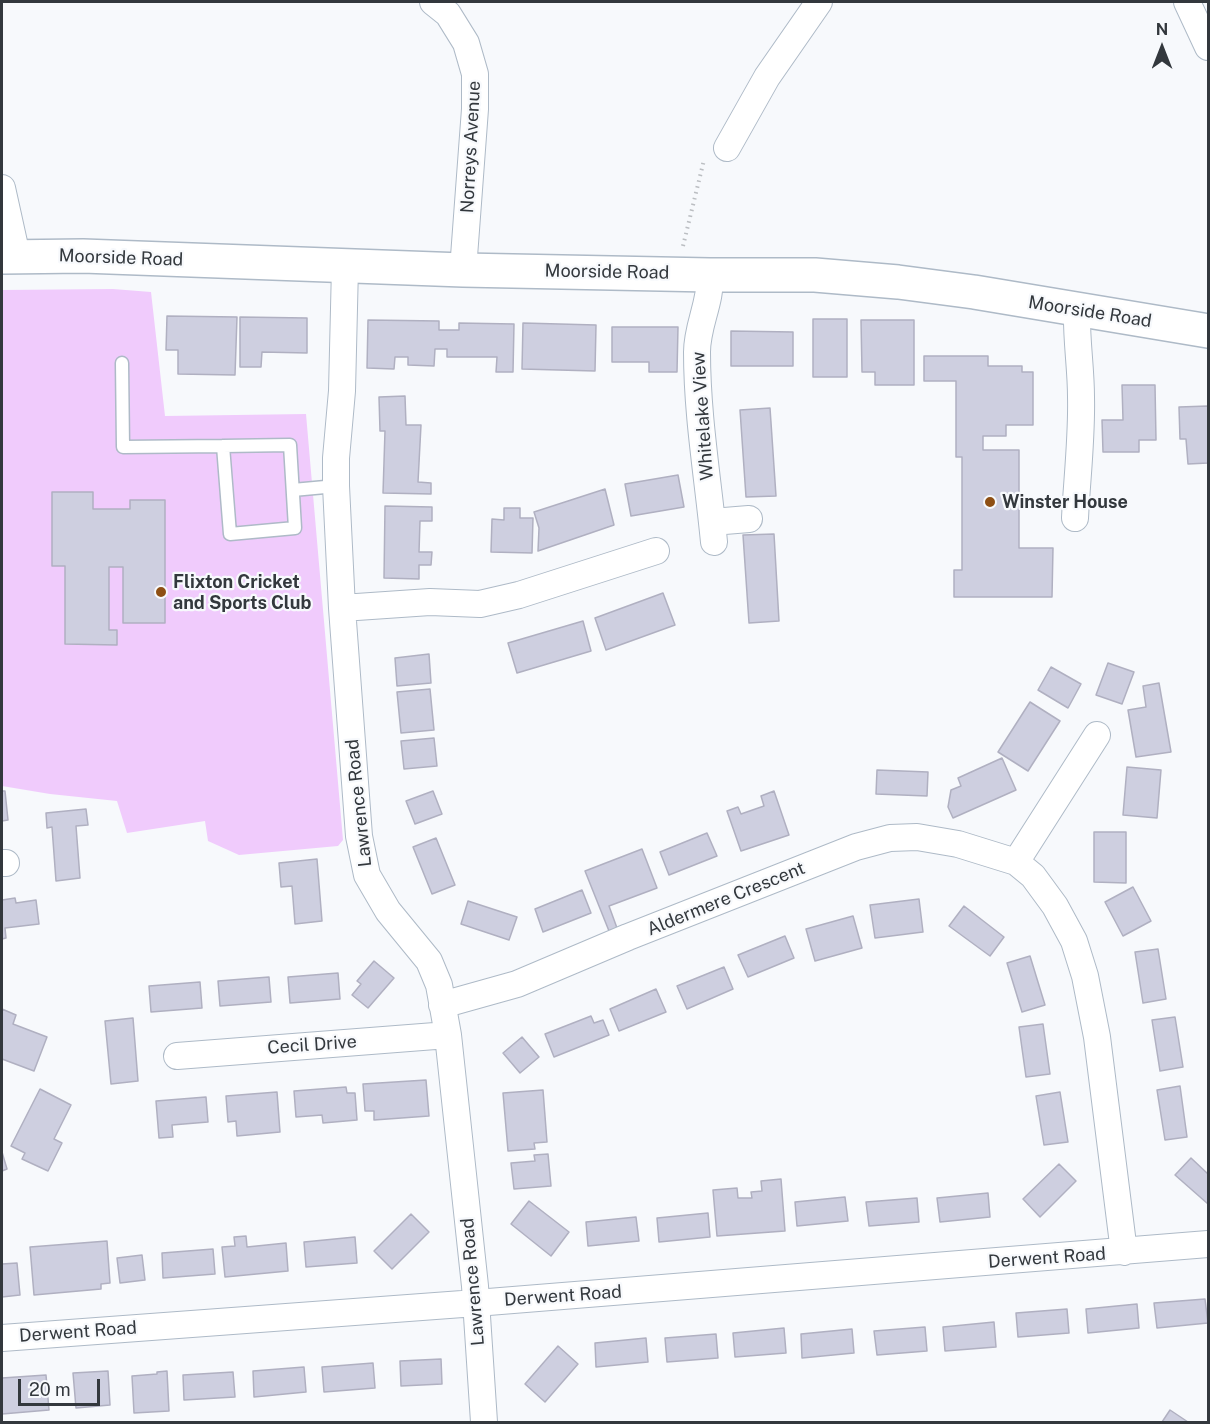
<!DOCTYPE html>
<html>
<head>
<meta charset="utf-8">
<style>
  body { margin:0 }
  #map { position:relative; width:1210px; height:1424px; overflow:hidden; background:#f7f9fc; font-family:"Public Sans",sans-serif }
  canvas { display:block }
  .frame { position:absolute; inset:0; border:3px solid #33383d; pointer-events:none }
  .north { position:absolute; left:1132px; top:18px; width:60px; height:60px; -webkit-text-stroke:4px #f7f9fc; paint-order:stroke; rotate:0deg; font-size:16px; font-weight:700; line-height:24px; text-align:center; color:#33383d }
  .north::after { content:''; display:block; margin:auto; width:21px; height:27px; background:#33383d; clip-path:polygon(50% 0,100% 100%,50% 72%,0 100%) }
  .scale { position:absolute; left:18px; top:1379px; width:82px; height:27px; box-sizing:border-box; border:3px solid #33383d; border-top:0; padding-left:8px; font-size:18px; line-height:21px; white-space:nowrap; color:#33383d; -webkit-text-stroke:4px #f7f9fc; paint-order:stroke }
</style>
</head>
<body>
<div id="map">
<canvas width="1210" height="1424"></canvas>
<div class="frame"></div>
<div class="north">N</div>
<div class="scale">20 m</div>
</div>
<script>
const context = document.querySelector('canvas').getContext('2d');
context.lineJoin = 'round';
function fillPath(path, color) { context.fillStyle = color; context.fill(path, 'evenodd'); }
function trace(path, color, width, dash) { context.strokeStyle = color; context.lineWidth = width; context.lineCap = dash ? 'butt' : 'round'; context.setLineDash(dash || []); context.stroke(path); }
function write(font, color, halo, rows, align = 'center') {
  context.font = font + ' "Public Sans",sans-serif'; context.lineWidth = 4.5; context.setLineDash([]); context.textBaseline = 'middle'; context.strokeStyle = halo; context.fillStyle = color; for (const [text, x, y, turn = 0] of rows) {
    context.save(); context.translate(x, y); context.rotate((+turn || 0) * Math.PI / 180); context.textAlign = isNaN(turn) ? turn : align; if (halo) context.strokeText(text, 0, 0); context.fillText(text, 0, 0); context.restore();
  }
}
fillPath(new Path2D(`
  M113 289 151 292 165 416 306 414 343 840 338 846 239 855 208 841 205 821 127 833 117 801 50 794 2 786V290Z`), '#f0cbfc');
const building = new Path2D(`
  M167 316 237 317 235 375 178 374V350H166Z
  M240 317 307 318V353L262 352 261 367H240Z
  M813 319H847V377H813Z
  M368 320 439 321V330H459V323L514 324 513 372H496L497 357H447V349H435L434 366 408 365V357H395L394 369 367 368Z
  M861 320H914V385H875V372H862Z
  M523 323 596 325 595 371 522 369Z
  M612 327H678L677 372H649V362H612Z
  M731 331 793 332V366H731Z
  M924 356H988V366H1022V372H1033V425H1006V436H983V450H1019V548H1053L1052 597H954V570H962V457H956V381H924Z
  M1122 385H1155L1156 440H1139V452H1103L1102 420H1123Z
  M405 396 406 425H421L418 482 431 483V494L383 493 385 431H380L379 397Z
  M1208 406V463L1188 464 1186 439H1180L1179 407Z
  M770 408 776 496 746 497 740 410Z
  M678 475 684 507 631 516 625 484Z
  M605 489 614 525 538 551 539 528 534 512Z
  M52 492H93V509H130V500H165V623H123V567H109V630H117V645L65 644V566H52Z
  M385 506 432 507V521H420L419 552H432L431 565H419V579L384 578Z
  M504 508H520V518H533L532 553 491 552 492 519 504 520Z
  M774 534 779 621 749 623 743 535Z
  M663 593 675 625 606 650 595 618Z
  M583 621 591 651 517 673 508 643Z
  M429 654 431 683 397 686 395 658Z
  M1108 663 1134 672 1122 704 1096 695Z
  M1051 667 1081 684 1068 708 1038 690Z
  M1159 683 1171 752 1136 757 1128 710 1146 707 1143 686Z
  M430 689 434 730 401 733 397 692Z
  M1030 702 1060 721 1028 771 998 752Z
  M434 738 437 766 404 769 401 741Z
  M1002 758 1016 790 953 818 948 807 951 790 961 786 958 778Z
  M1127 767 1161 770 1157 818 1123 815Z
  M877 770 928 772 927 796 876 794Z
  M2 791H5L8 820 2 821Z
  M433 791 442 814 415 824 406 801Z
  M774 791 789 835 741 851 727 811 738 807 741 814 764 806 761 796Z
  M86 809 88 825 76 826 80 878 56 881 52 827 47 828 46 813Z
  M1094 832H1126V883L1094 882Z
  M707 833 717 856 669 875 660 852Z
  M436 838 455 885 432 894 413 847Z
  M642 849 657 888 609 906 617 928 609 931 585 871Z
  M317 859 322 921 295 924 292 886 281 887 279 863Z
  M1133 887 1151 921 1123 936 1105 902Z
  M582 890 591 913 543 932 535 909Z
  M15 898 16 903 36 900 39 924 5 928 6 938 2 939V900Z
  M919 899 923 932 875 938 870 905Z
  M468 901 517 917 509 940 461 924Z
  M964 906 1004 937 990 956 949 926Z
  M853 916 862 948 815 961 806 929Z
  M785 936 794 958 748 977 738 955Z
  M1158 949 1166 999 1143 1003 1135 952Z
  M1030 956 1045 1005 1022 1012 1007 963Z
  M374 961 394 978 368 1008 352 995 361 984 357 981Z
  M724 967 733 989 687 1009 677 986Z
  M338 973 340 999 290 1003 288 977Z
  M269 977 271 1002 220 1006 218 981Z
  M200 982 202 1008 151 1012 149 986Z
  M656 989 666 1012 619 1031 610 1009Z
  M2 1009 16 1015 13 1024 47 1037 34 1071 2 1059Z
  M591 1016 594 1023 603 1020 609 1035 554 1057 545 1034Z
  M1175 1017 1183 1067 1160 1071 1152 1020Z
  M133 1018 138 1081 111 1084 105 1021Z
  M1043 1024 1050 1074 1026 1077 1019 1027Z
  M522 1037 539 1057 520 1073 503 1053Z
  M426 1080 429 1116 374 1120V1111H365L363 1084Z
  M1180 1086 1187 1137 1165 1140 1157 1090Z
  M346 1087 347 1093H355L357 1120 323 1123 322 1115 296 1117 294 1091Z
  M40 1089 71 1105 54 1139 62 1143 48 1171 22 1159 25 1153 11 1146Z
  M543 1090 547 1142 534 1143 535 1149 508 1151 503 1093Z
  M277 1092 280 1132 237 1136 236 1121 228 1122 226 1096Z
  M1060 1092 1068 1142 1044 1145 1036 1096Z
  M206 1097 208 1122 172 1125 173 1137 159 1138 156 1101Z
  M2 1152 7 1169 2 1171Z
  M548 1154 551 1186 514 1189 511 1163 535 1161 534 1155Z
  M1191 1158 1208 1174V1204L1175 1175Z
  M1059 1164 1076 1181 1040 1217 1023 1199Z
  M781 1179 785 1231 717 1236 713 1190 737 1188 738 1198H752L751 1192 762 1191 761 1181Z
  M988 1193 990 1217 940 1222 937 1198Z
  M845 1197 848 1221 797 1226 795 1202Z
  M917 1198 919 1222 869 1226 866 1202Z
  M529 1201 569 1232 551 1256 511 1224Z
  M708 1213 710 1237 659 1242 657 1218Z
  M411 1214 429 1232 392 1269 374 1251Z
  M636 1217 639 1241 588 1246 586 1222Z
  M246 1236 247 1247 286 1243 288 1271 225 1277 222 1247 235 1246 234 1237Z
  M355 1237 357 1263 306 1267 304 1242Z
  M107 1241 110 1283 101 1284V1289L34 1295 30 1247Z
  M213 1249 215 1274 163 1278 162 1253Z
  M142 1255 145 1280 120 1283 117 1258Z
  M17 1263 20 1295 2 1297V1264Z
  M1205 1299 1208 1323 1157 1328 1154 1303Z
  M1137 1304 1139 1328 1088 1333 1086 1309Z
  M1067 1309 1069 1333 1018 1337 1016 1313Z
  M994 1322 996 1347 945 1351 943 1327Z
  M925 1327 927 1351 877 1355 874 1331Z
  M784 1328 786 1353 735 1357 733 1333Z
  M852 1329 854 1353 802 1358 801 1334Z
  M716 1334 718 1358 667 1362 665 1338Z
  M646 1338 648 1362 596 1367 595 1343Z
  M558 1346 578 1364 545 1402 525 1384Z
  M441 1359 442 1384 401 1386 400 1361Z
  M373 1363 375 1388 324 1392 322 1367Z
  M304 1367 306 1392 254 1397 253 1371Z
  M108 1371 110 1405 76 1408 73 1373Z
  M167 1371 169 1411 134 1413 132 1376 157 1374V1372Z
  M233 1372 235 1397 184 1400 183 1375Z
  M46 1375 49 1410 2 1414V1378Z
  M1170 1410 1188 1422H1162Z`);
fillPath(building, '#cecfe0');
trace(building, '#b0b0c1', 1.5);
const lane = new Path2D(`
  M122 363 123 447 223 446
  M290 445 295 528 230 534 223 446Z
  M293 490 336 486`);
const street = new Path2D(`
  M433 2 448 14 466 43 475 74V109L463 270
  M1187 2 1208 47
  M727 148 767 77 819 2
  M2 188 17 256
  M345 267 342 391 336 458V486L342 608 359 836 367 875 388 911 429 961 439 985 448 1035 475 1286 484 1422
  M710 275C711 303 697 325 697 352 697 416 708 479 714 542
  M1075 518C1077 478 1082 437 1081 397 1081 367 1076 339 1077 309
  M712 522 749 519
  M342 608 430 602 480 604 519 595 656 551
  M1016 862 1097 735
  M2 863H6
  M442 1005 517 984 628 937 856 847 890 838 917 837 958 844 1016 862 1033 876 1055 906 1074 941 1085 976 1097 1037 1124 1252
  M177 1056 448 1035
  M2 1338 476 1303 1208 1244`);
const secondary = new Path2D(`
  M2 257 83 256 463 270 710 275H815L898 282 974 292 1208 331`);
trace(lane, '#aebac7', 15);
trace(street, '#aebac7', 28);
trace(secondary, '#aebac7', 36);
trace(new Path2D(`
  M683 246 704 160`), '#bbbec2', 4, [1.5, 4.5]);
trace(lane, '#fff', 12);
trace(street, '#fff', 26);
trace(secondary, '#fff', 33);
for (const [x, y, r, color] of [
  [990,502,6,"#8e4f14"],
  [161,592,6,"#8e4f14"]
]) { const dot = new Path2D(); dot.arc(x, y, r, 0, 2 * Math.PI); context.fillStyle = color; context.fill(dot); trace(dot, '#f7f9fc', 2); }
write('18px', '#33383d', '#f7f9fc', [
  ["Norreys Avenue",471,147,-87],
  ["Moorside Road",121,258,2],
  ["Moorside Road",607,272,1],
  ["Moorside Road",1090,312,9],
  ["Whitelake View",703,416,-94],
  ["Lawrence Road",359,803,-96],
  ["Aldermere Crescent",726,899,-22],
  ["Cecil Drive",312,1045,-4],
  ["Derwent Road",1047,1258,-4],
  ["Lawrence Road",473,1282,-95],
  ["Derwent Road",563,1296,-4],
  ["Derwent Road",78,1332,-4]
]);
write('bold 18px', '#33383d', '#f7f9fc', [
  ["Winster House",1002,502],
  ["Flixton Cricket",173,582],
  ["and Sports Club",173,603]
], 'left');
</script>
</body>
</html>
